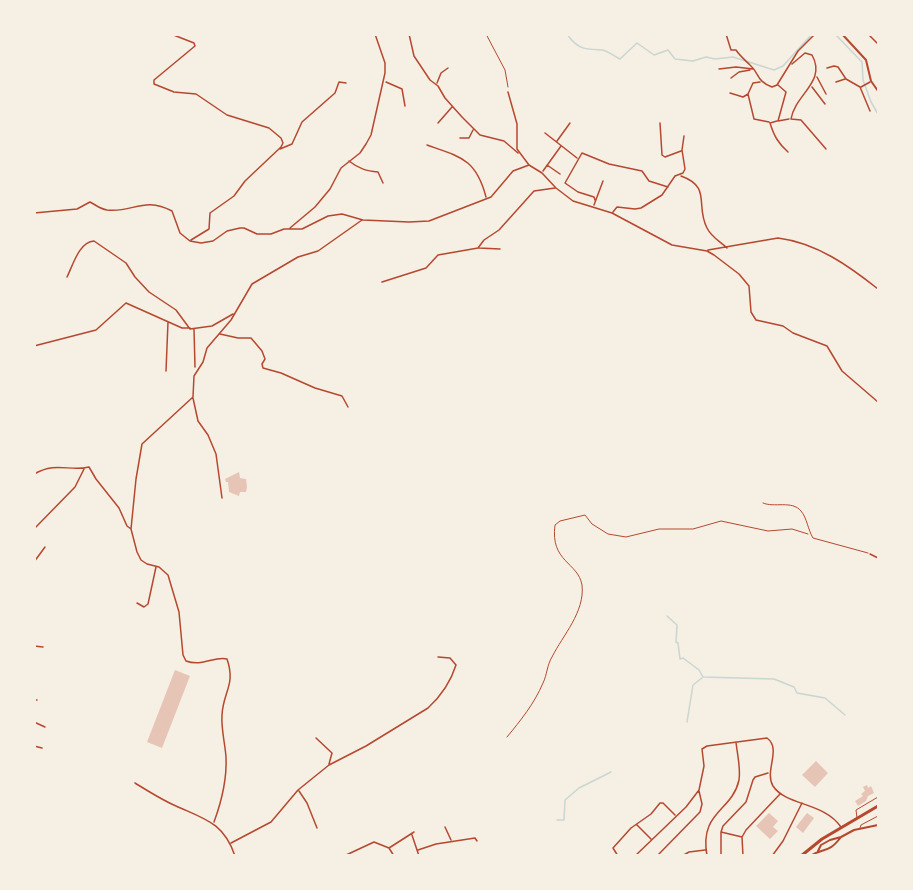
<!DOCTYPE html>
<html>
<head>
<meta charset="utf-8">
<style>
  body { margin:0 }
  #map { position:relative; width:913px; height:890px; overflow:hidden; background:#f6efe4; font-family:"Times New Roman",serif }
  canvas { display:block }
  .frame { position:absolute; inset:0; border:36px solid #f6efe4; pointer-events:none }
</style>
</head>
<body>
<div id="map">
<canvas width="913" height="890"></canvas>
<div class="frame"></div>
</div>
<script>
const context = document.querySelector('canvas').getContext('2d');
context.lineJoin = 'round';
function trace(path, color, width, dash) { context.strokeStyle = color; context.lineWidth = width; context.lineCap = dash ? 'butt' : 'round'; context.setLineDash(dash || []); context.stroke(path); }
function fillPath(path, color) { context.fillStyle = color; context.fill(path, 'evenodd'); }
trace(new Path2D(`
  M567 34C578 50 585 49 602 50 608 51 614 56 620 59L637 43 654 55 668 50 675 59 693 61 706 57 715 59 733 57 774 70 783 66 812 34
  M835 34 862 62 863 80 871 102 878 114
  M667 616 677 625 676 642 678 643 680 659 683 658 699 670 703 677 774 679 794 687 797 693 825 698 845 715
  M687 722 693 685 702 678
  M557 820H564L565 800 579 788 611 772`), '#c9d6d2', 1.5);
fillPath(new Path2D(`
  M239 472 240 478 246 479 247 487 246 492H240L239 496 229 492 228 482H226L225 479Z
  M175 670 190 676 162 748 147 742Z
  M816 761 828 773 815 787 802 775Z
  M867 785 868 788 871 786 874 793 868 796 866 801 858 806 855 801 863 796 861 794 865 791 863 787Z
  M769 813 778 821 773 827 778 831 770 839 756 826Z
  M807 813 814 818 803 833 796 827Z`), '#e6c5b7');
trace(new Path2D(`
  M486 34 505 70 508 87
  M507 737C521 720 534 704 543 683 547 675 547 665 552 657 563 635 585 612 582 585 578 562 550 562 555 525L560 521 585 515 592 524 608 534 626 537 659 529H693L721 521 768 531 792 529 808 534`), '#b5482f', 1);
trace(new Path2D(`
  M763 503C774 508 792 500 801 511 807 518 808 530 813 538L868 553
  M857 818 856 810 878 797
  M860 828 861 825 878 816`), '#b5482f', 1);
trace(new Path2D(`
  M171 34 194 43 195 46 154 80V84L174 92 196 94 227 115 269 128 281 138 283 143 281 147 245 181 234 196 210 213 209 229 191 240
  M409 34 414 56 430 80 438 86 445 98 462 117 480 135 504 141 518 153
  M726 34 731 50H736C740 56 745 60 750 65 760 74 756 81 772 87L777 85 798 51 815 34
  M868 34 878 44
  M792 64 805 53 812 55C827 82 795 94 791 119L801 120 826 149
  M827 68 834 66 838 67 846 79 860 87 870 111
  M719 69 736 67 753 69
  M817 77 826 94
  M731 78 739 72 750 70
  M386 82 402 89 405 106
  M836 82 845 79
  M437 83 441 73 448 68
  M778 85 786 92 778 121 789 119
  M812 87 825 104
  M861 87 870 82
  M508 92 517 124V149L529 165 542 173 556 188 573 201 612 213 672 245 707 251 714 255 739 274 749 286 751 312 756 320 783 326 793 333 827 346 842 371 878 402
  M730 93 743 97 748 94 753 83 760 82
  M748 94 754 119 769 122
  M777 121 770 123C774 136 778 143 788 152
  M438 123 452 107
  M660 123 662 155 665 157 681 151
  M545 133 577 158
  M460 138H469L473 130
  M557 141 570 123
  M427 145C461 157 476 159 486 197
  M280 149 292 144 302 122 335 93 339 82 346 83
  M349 161C359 169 367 171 378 172L383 183
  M547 165 560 174
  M543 171 561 146
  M681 176C712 187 695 205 707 228 712 238 720 241 727 248
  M595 200 594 197 578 192 565 183 582 153 609 164 642 171 649 181 668 187
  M594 205 603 181
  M613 212 617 207 635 209 641 208 662 195 675 176 683 173 685 169 682 150 684 136
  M34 213 77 209 90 202C96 205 100 209 107 210 133 213 144 196 172 211L180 233 190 241 201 243 213 241 227 231 240 228H244L257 234H271L284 229H302L328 216 342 214 363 220 409 222 429 221 491 197 513 171 529 165
  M290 228 315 207 330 189 341 168 360 153 366 144 371 135 385 73V63L375 34
  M479 248 500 249
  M708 250 778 238C817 243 849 266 878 289
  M67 277C73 265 79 242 94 241L126 263 135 277 149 292 176 310 190 329 212 326 233 314
  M382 282 426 268 438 255 478 248 484 240 499 230 534 191 555 188
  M194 329 195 367
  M220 334 238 338H251L262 351 265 359 262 364 263 368 281 373 315 388 342 396 348 407
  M34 346 96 330 126 303 182 328H190
  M166 371 168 322
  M193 398 198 421 208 435 216 454 222 498
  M34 474C57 461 69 472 89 467L96 479 119 508 127 526 131 529 137 552 141 560 147 564 159 567 168 575 179 612 183 655 186 661C202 667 214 656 227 659 236 685 223 692 222 715 221 729 225 743 226 757 227 778 221 803 214 822
  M34 529 75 487 84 469
  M131 529 136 479 142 444 193 397 194 376 203 362 207 348 231 320 252 284 298 257 318 251 362 220
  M870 554 878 558
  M34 562 45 547
  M137 603 144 607 148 604 156 567
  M34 646 43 647
  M34 700H37
  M34 722 45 727
  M316 738 332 753 329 764
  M34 746 42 748
  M34 757H35
  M135 783C148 791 162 800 176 806 205 819 224 823 235 856
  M299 791 307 803 317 828
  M637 825 651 839
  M445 827 451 840
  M721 832 723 826 746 802 753 780 755 777 768 773
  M412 835 419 856
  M231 843 271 822 298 790 329 765 366 746 428 708C440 697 451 681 456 665L450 658 438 657
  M389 848 414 832
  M418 850 436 844 475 838 477 841
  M344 856 374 842 389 848 394 856
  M618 856 613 848 631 828 651 814 660 803H663L675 815
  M635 856 686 807 699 790 704 766 702 749 707 746 767 738C782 749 764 771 773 786 786 806 824 802 841 827
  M657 856 700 812 702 804 699 791
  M682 856 689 852 705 850
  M707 856C699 811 732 812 739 780 741 768 737 753 736 742
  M721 856V832L742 837
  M743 856 742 837 746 830 780 794
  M772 856 783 841 802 803
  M783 856 785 855`), '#b5482f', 1.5);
trace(new Path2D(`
  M842 34 866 60 871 81 878 91
  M818 851 821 845 830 840 841 837 854 830 878 825
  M810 856C825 847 828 854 841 837`), '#b5482f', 2);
trace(new Path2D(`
  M801 856 822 839 878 806`), '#b5482f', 3);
</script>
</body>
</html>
